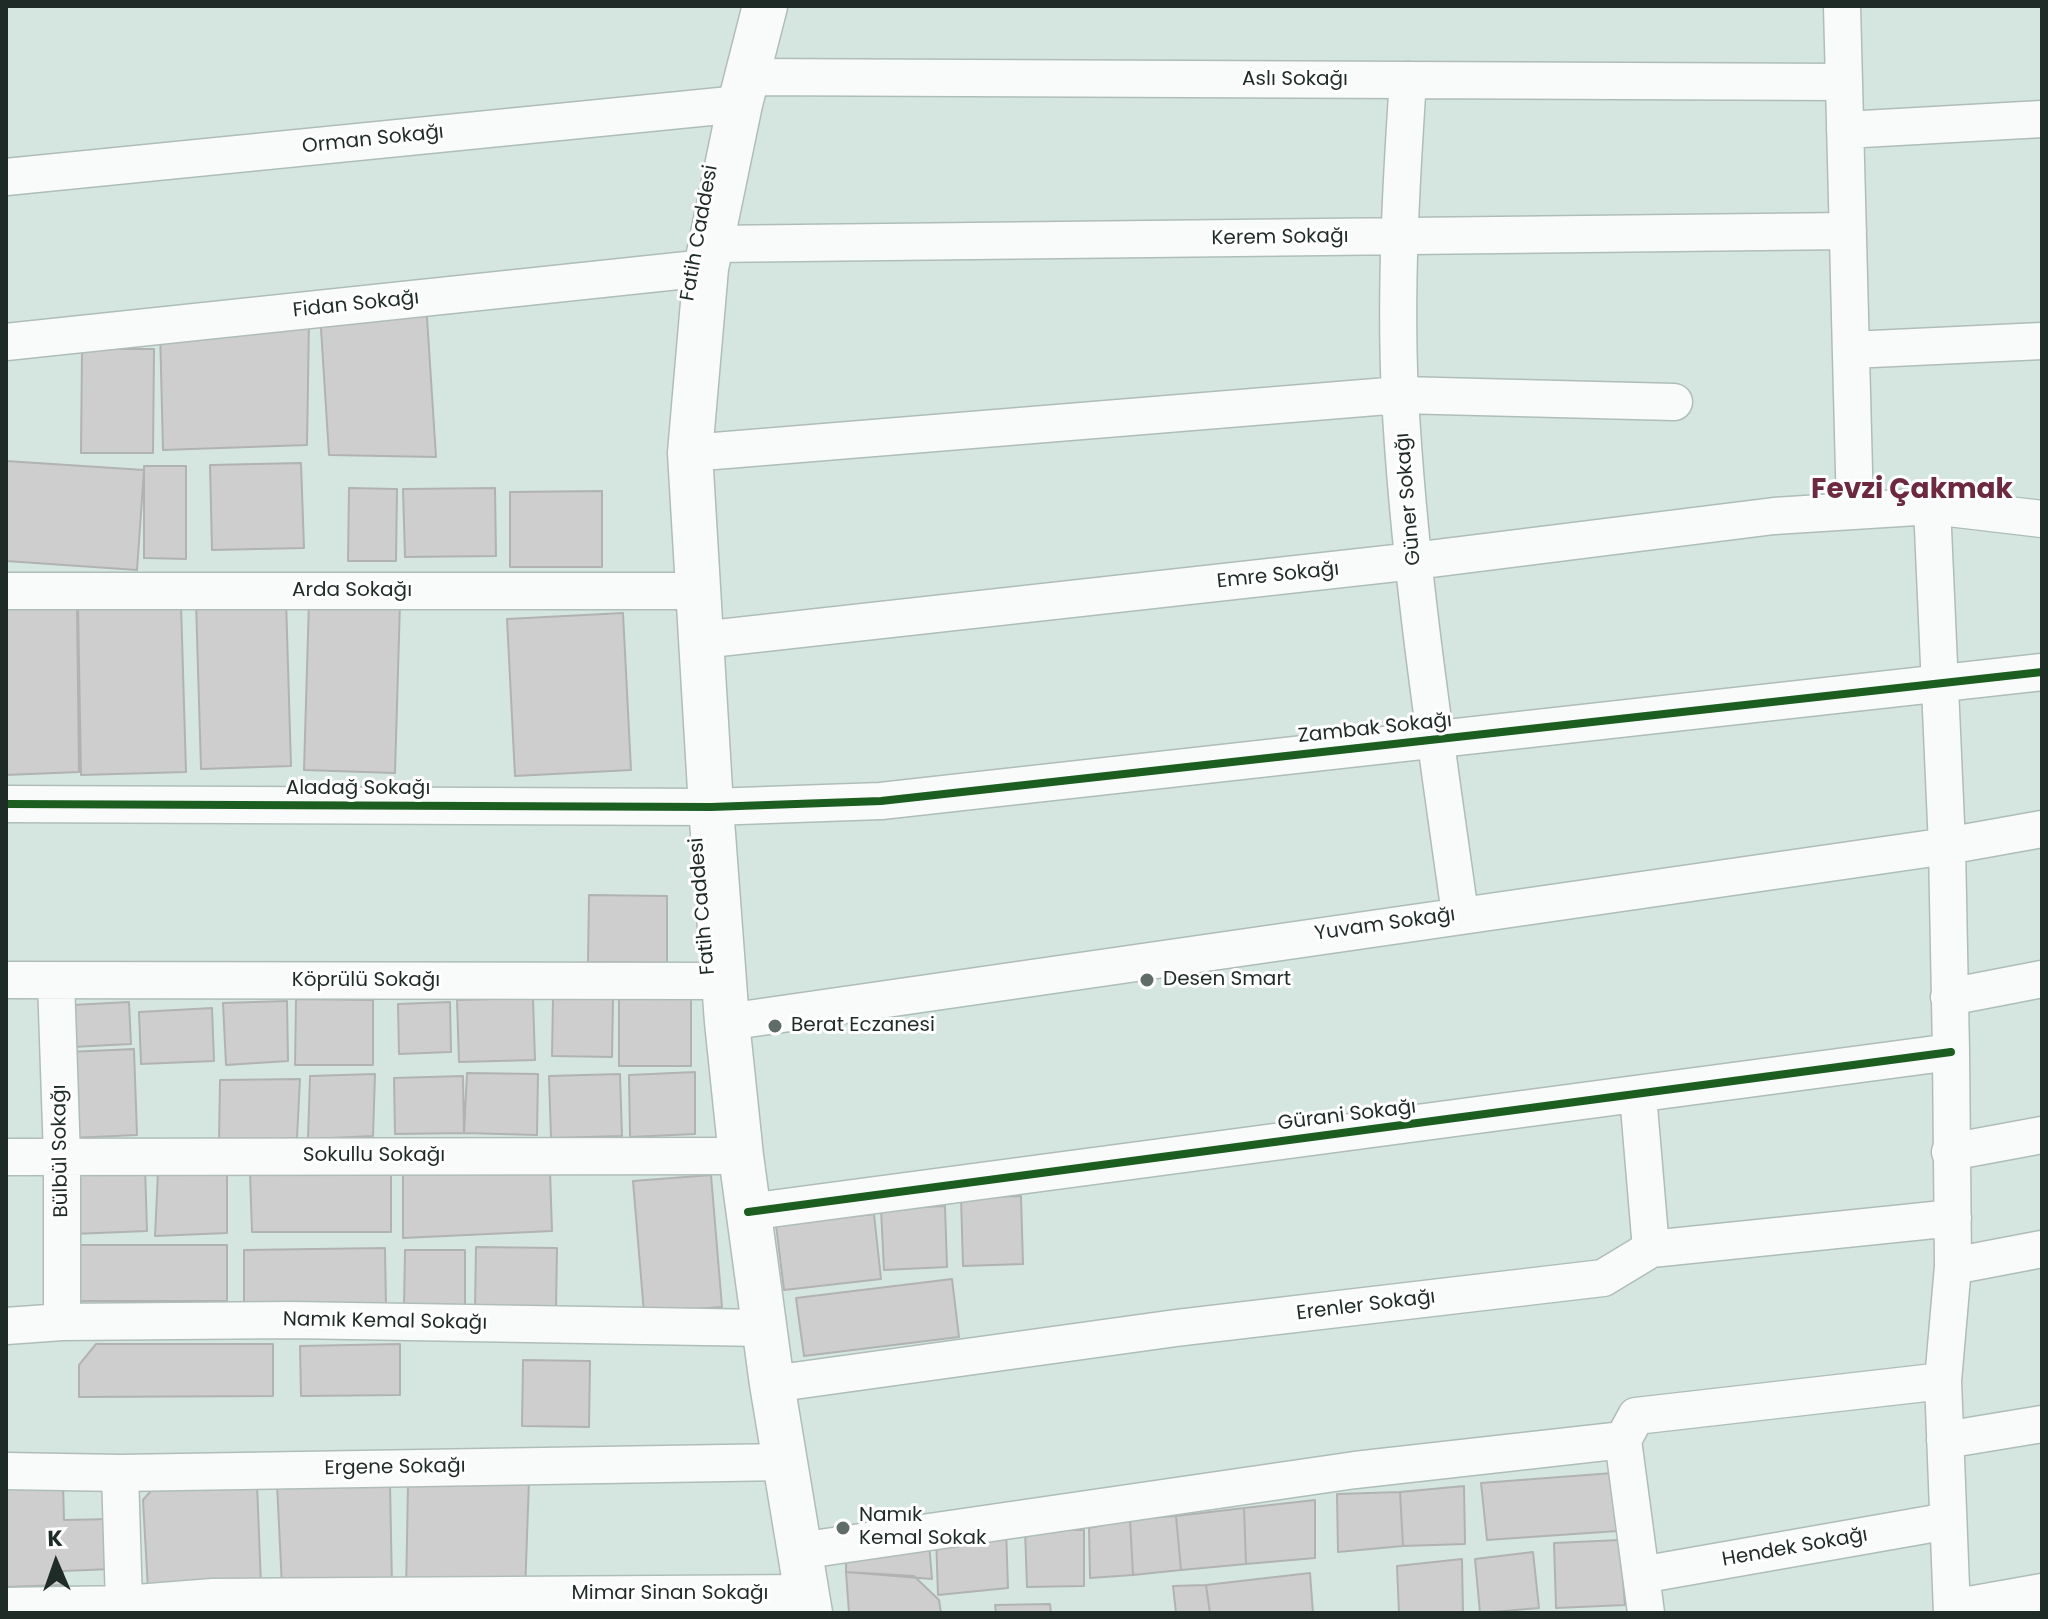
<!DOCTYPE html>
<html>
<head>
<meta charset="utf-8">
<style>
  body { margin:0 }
  #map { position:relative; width:2048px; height:1619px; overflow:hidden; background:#d5e6e0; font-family:Poppins,sans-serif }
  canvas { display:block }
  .frame { position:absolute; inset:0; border:8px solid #1f2b27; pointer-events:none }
  .north { position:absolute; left:16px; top:1523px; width:80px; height:80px; -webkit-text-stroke:6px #fff; paint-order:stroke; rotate:358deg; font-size:22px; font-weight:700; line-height:32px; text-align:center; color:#1f2b27 }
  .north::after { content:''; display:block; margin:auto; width:28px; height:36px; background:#1f2b27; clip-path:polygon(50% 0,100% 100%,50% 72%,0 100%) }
</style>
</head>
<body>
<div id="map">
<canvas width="2048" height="1619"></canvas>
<div class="frame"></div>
<div class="north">K</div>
</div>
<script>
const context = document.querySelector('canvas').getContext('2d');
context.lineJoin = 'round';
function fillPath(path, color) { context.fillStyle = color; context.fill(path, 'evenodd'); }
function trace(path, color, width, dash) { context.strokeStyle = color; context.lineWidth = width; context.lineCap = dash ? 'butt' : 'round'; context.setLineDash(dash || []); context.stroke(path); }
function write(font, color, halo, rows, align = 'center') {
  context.font = font + ' Poppins,sans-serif'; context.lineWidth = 6; context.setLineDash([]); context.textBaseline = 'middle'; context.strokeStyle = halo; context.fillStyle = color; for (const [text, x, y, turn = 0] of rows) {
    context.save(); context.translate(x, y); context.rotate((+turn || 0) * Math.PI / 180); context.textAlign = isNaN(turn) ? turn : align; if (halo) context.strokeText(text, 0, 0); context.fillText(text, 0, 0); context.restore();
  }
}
const building = new Path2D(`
  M426 302 436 457 329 455 320 313Z
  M309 319 307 445 163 450 160 330Z
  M82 349H154L153 453H81Z
  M6 461 144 470 137 570 6 561Z
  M301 463 304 548 212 550 210 465Z
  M144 466H186V559L144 558Z
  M349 488 397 489 396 561H348Z
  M495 488 496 556 405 557 403 489Z
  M602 491V567H510V492Z
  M286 599 291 766 201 769 196 602Z
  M309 600 400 603 395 773 304 770Z
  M77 603 79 772 6 775V606Z
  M181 604 186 772 81 775 78 606Z
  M623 613 631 770 515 776 507 619Z
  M589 895 667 896V963L588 962Z
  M533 998 535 1060 459 1062 457 1000Z
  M553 998 613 999 612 1057 552 1056Z
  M296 999 373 1000V1065H295Z
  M619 999H691V1066H619Z
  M287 1001 288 1061 226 1065 223 1003Z
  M129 1002 131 1044 72 1047V1005Z
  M450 1002 451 1052 399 1054 398 1004Z
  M212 1008 214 1061 141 1064 139 1012Z
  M134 1049 137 1135 71 1138 68 1052Z
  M695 1072V1134L630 1137 629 1075Z
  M467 1073 538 1074 537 1135 464 1133Z
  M375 1074 373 1136 308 1139 310 1076Z
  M620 1074 622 1136 551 1138 549 1076Z
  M463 1076 464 1133 395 1134 394 1078Z
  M300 1079 297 1138 219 1143 220 1080Z
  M145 1167 147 1231 73 1234 71 1171Z
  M227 1171V1233L155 1236 158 1172Z
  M391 1171V1232H252L250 1173Z
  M550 1171 552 1231 403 1238V1174Z
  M711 1175 722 1307 644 1313 633 1181Z
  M1021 1196 1023 1264 963 1266 961 1198Z
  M945 1206 947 1267 884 1270 881 1209Z
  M874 1214 881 1279 784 1290 776 1225Z
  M75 1245H227V1301H76Z
  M476 1247 557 1248 556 1309H475Z
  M385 1248 386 1307 244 1308V1250Z
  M405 1250H465V1307L404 1306Z
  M952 1279 959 1337 804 1356 796 1298Z
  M96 1344H273V1396L79 1397V1365Z
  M400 1344V1395L301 1396 300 1346Z
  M523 1360 590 1361 589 1427 522 1426Z
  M1613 1473 1618 1531 1487 1540 1481 1483Z
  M529 1480 525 1593 406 1592 408 1485Z
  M257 1483 261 1586 148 1590 143 1500 156 1485Z
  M390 1483 392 1586 282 1587 277 1484Z
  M63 1484 64 1520 112 1519V1569L63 1571 62 1585 6 1587V1485Z
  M1464 1486 1465 1544 1403 1546 1400 1492Z
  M1400 1492 1403 1546 1338 1552 1337 1494Z
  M1315 1500V1558L1246 1564 1244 1508Z
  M1244 1508 1246 1564 1181 1570 1176 1516Z
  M1176 1516 1181 1570 1133 1575 1130 1519Z
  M1130 1519 1133 1575 1090 1578 1089 1528Z
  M1006 1528 1008 1588 938 1595 936 1537Z
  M1025 1530H1084V1586L1027 1587Z
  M1620 1540 1625 1605 1556 1608 1554 1543Z
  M929 1543 932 1579 846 1572V1554Z
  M1533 1552 1539 1608 1480 1613 1475 1559Z
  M1462 1559 1463 1613H1399L1397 1566Z
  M846 1572 914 1576 939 1600 941 1613H849Z
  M1310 1573 1313 1613H1210L1206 1585Z
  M1206 1585 1210 1613H1176L1173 1586Z
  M1050 1604 1051 1613H996L995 1605Z`);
fillPath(building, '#cdcecd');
trace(building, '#b1b3b1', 2);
const minor = new Path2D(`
  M1842 6 1855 510
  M747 77 1844 82
  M1408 80C1401 185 1395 290 1400 396 1409 569 1436 742 1460 914
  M1845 130 2042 119
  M6 177 740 104
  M711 244 1848 231
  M6 342 706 268
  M1851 350 2042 341
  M690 453 1400 395 1674 402
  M1932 506 1947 846 1951 1052 1953 1266 1943 1381 1952 1613
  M6 591H698
  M701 640 1414 561 1774 516 1932 506 2042 519
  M6 804 711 807 881 801 2042 672
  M6 980 725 981
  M56 981 62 1157V1322
  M1949 997 2042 979
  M727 1022 1947 846 2042 829
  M1638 1095 1651 1249
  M1950 1152 2042 1135
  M6 1157 741 1156
  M748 1212 1951 1052
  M1953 1266 2042 1249
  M6 1326 62 1322 292 1320 764 1328
  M772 1384 1176 1328 1603 1278 1651 1249 1953 1218
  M1945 1440 2042 1424
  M6 1471 120 1473 785 1462
  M120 1473 124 1604
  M799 1551 1355 1470 1623 1440
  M1641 1575 1948 1521
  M6 1606 124 1604 213 1597 806 1593
  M1952 1608 2042 1592
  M1646 1613 1623 1440 1636 1416 1943 1381`);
const major = new Path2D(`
  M765 6 740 104 706 268 690 453 711 807 727 1022 741 1156 772 1384 810 1613`);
trace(minor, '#afbdb8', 39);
trace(major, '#afbdb8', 47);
trace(minor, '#f9fbfa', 36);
trace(major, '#f9fbfa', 44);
trace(new Path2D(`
  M6 804 711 807 881 801 2042 672
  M748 1212 1951 1052`), '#1b5e20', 8);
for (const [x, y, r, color] of [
  [1147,980,8,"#5f6c68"],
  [775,1026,8,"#5f6c68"],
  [843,1528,8,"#5f6c68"]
]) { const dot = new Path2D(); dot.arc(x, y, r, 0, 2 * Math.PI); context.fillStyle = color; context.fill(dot); trace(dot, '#fff', 3); }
write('20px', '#1f2b27', '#fff', [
  ["Aslı Sokağı",1295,80],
  ["Orman Sokağı",373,140,-6],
  ["Fatih Caddesi",700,233,-80],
  ["Kerem Sokağı",1280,238,-1],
  ["Fidan Sokağı",356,305,-6],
  ["Güner Sokağı",1409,499,-95],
  ["Emre Sokağı",1278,576,-6],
  ["Arda Sokağı",352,591],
  ["Zambak Sokağı",1375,729,-6],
  ["Aladağ Sokağı",358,789],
  ["Fatih Caddesi",703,906,-95],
  ["Yuvam Sokağı",1385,925,-8],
  ["Köprülü Sokağı",366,981],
  ["Gürani Sokağı",1347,1116,-7],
  ["Bülbül Sokağı",61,1151,-91],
  ["Sokullu Sokağı",374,1156],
  ["Erenler Sokağı",1366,1306,-7],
  ["Namık Kemal Sokağı",385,1322,1],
  ["Ergene Sokağı",395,1468,-1],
  ["Hendek Sokağı",1795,1548,-10],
  ["Mimar Sinan Sokağı",670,1594]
]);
write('20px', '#1f2b27', '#fff', [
  ["Desen Smart",1163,980],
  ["Berat Eczanesi",791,1026],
  ["Namık",859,1516],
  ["Kemal Sokak",859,1539]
], 'left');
write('bold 28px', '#6d2940', '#fff', [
  ["Fevzi Çakmak",1912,491]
]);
</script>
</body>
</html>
